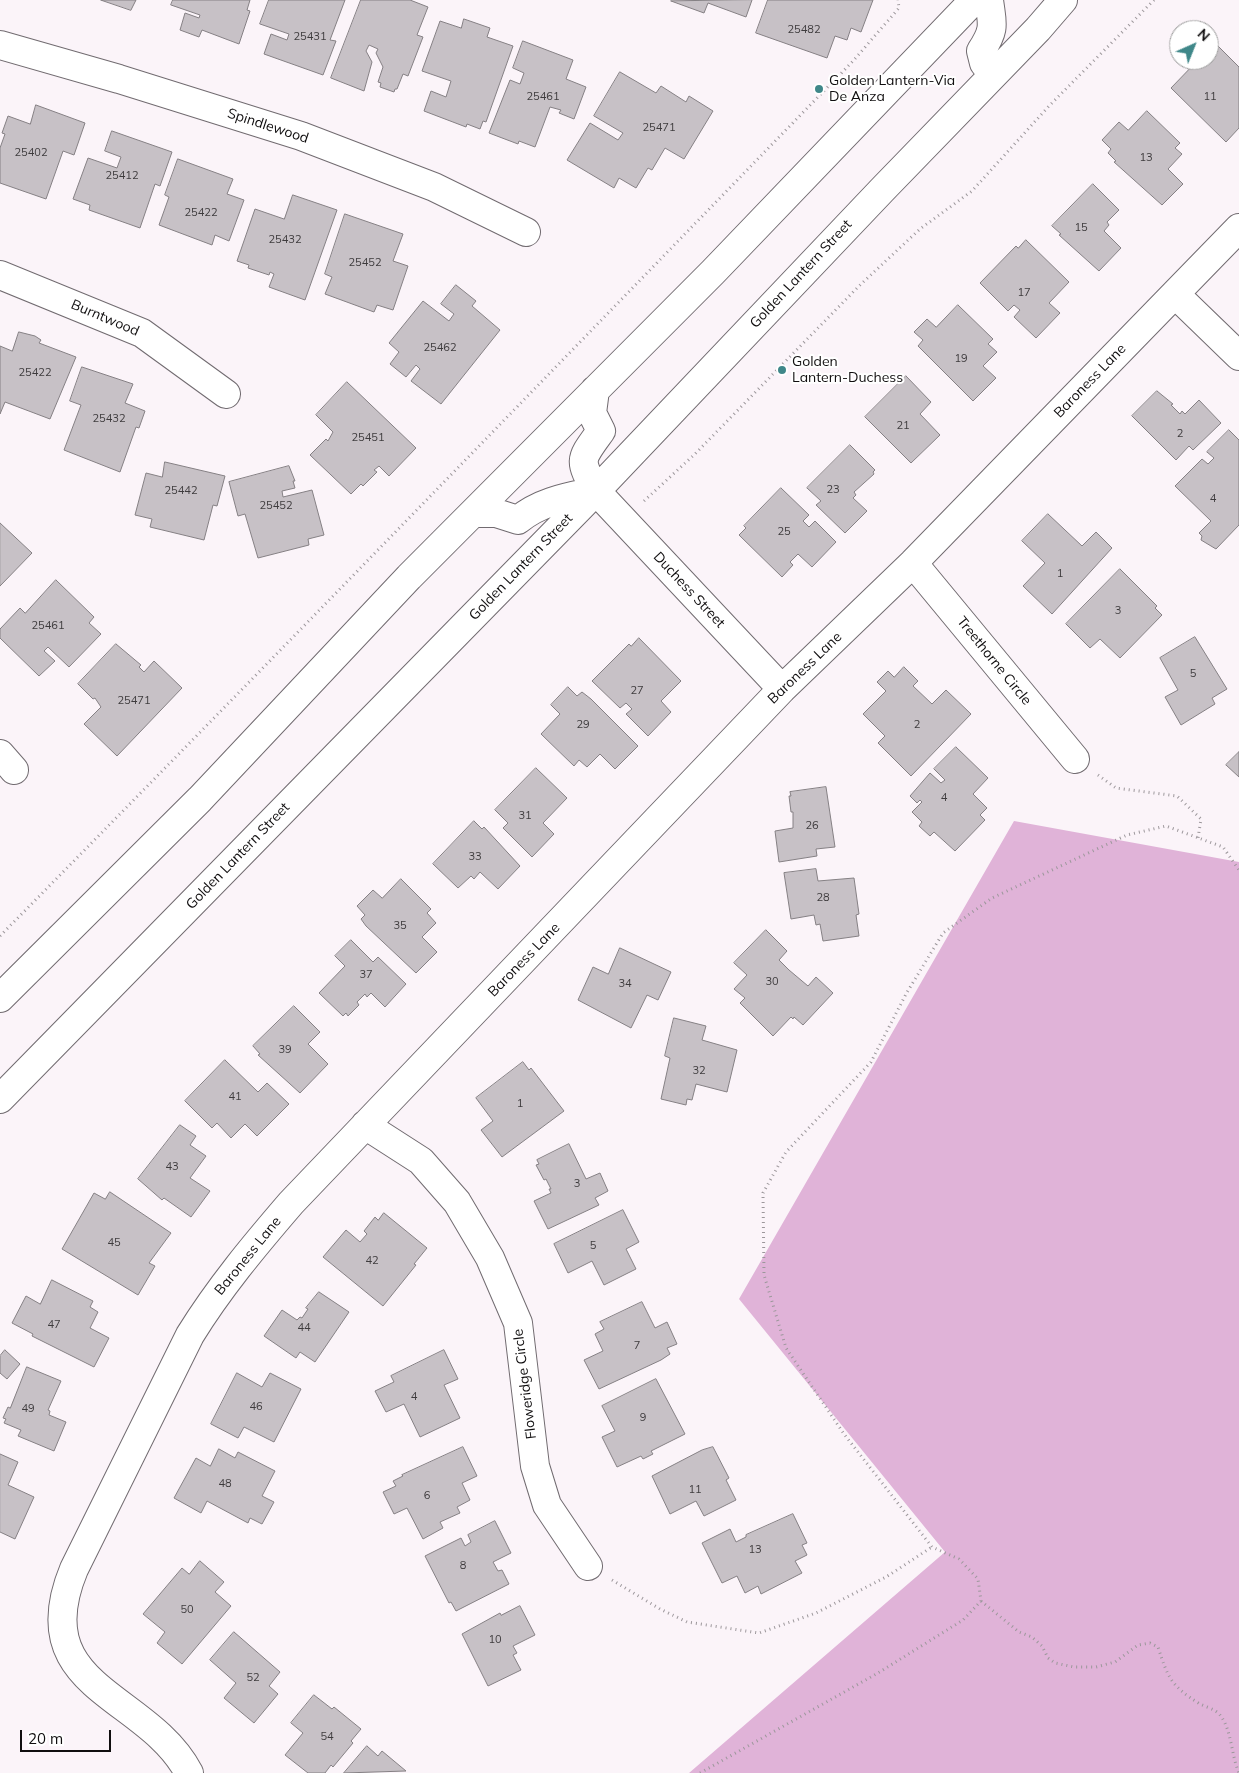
<!DOCTYPE html>
<html>
<head>
<meta charset="utf-8">
<style>
  body { margin:0 }
  #map { position:relative; width:1239px; height:1773px; overflow:hidden; background:#fbf4f9; font-family:Mulish,sans-serif }
  canvas { display:block }
  .north { position:absolute; left:1169px; top:20px; width:50px; height:50px; box-sizing:border-box; background:#fff; border:1px solid #9f9f9f; border-radius:50%; rotate:44deg; font-size:14px; font-weight:700; line-height:20px; text-align:center; color:#100e0f }
  .north::after { content:''; display:block; margin:auto; width:18px; height:22px; background:#3f8789; clip-path:polygon(50% 0,100% 100%,50% 72%,0 100%) }
  .scale { position:absolute; left:20px; top:1730px; width:91px; height:22px; box-sizing:border-box; border:2px solid #100e0f; border-top:0; padding-left:6px; font-size:15px; line-height:18px; white-space:nowrap; color:#100e0f; -webkit-text-stroke:4px #fff; paint-order:stroke }
</style>
</head>
<body>
<div id="map">
<canvas width="1239" height="1773"></canvas>
<div class="north">N</div>
<div class="scale">20 m</div>
</div>
<script>
const context = document.querySelector('canvas').getContext('2d');
context.lineJoin = 'round';
function fillPath(path, color) { context.fillStyle = color; context.fill(path, 'evenodd'); }
function trace(path, color, width, dash) { context.strokeStyle = color; context.lineWidth = width; context.lineCap = dash ? 'butt' : 'round'; context.setLineDash(dash || []); context.stroke(path); }
function write(font, color, halo, rows, align = 'center') {
  context.font = font + ' Mulish,sans-serif'; context.lineWidth = 4; context.setLineDash([]); context.textBaseline = 'middle'; context.strokeStyle = halo; context.fillStyle = color; for (const [text, x, y, turn = 0] of rows) {
    context.save(); context.translate(x, y); context.rotate((+turn || 0) * Math.PI / 180); context.textAlign = isNaN(turn) ? turn : align; if (halo) context.strokeText(text, 0, 0); context.fillText(text, 0, 0); context.restore();
  }
}
fillPath(new Path2D(`
  M1014 821 1239 862V1773H689L945 1552 739 1299Z`), '#e0b3d8');
const building = new Path2D(`
  M101 0H136L131 10Z
  M173 0H250L247 10 250 11 239 44 202 30 199 37 180 30 185 13 199 18 200 15 171 5Z
  M269 0H345L330 40 336 41 323 75 264 54 271 34 287 40 289 34 260 24Z
  M361 0H410L428 7 417 35 423 37 408 76 403 74 397 89H395L394 92 380 87 381 83 378 82 383 67 376 53 378 49 369 45 366 51 372 62 364 91 331 78Z
  M752 0 746 17 708 3 704 13 671 1Z
  M768 0H873L861 32 851 28 847 40 835 36 827 58 756 33Z
  M464 19 490 28 487 37 513 46 486 122 483 121 480 129 467 124 466 127 424 111 431 91 446 97 451 81 422 71 440 21 461 28Z
  M523 41 573 60 566 79 586 87 574 119 559 113 561 110 550 107 535 147 519 141 518 144 489 133 510 80 520 84 524 73 513 68Z
  M1217 45 1239 67V128L1226 142 1171 88 1198 60H1209V53Z
  M620 72 656 93 661 86 686 102 689 96 713 111 684 159 665 148 652 170 648 168 636 188 619 178 614 188 567 160 590 123 618 140 623 133 594 116Z
  M36 105 85 123 74 155 63 151 46 199 0 183V148L5 134 2 133 8 116 30 124Z
  M1147 111 1180 143 1175 148 1182 154 1168 169 1183 184 1162 205 1114 162 1116 161 1108 153 1111 149 1102 140 1119 122 1128 130Z
  M112 131 172 152 160 186 155 184 140 228 89 210 90 205 73 199 88 158 117 168 121 157 105 151Z
  M178 159 233 179 227 194 244 200 229 241 215 235 212 245 159 225 169 197 165 195Z
  M1093 184 1119 210 1107 222 1109 225 1104 231 1121 248 1099 271 1059 235 1061 234 1052 226Z
  M293 195 337 210 305 300 269 287 274 274 270 272 269 275 248 268 249 265 237 261 255 209 284 219Z
  M345 214 403 234 393 261 408 266 393 310 377 305 374 312 325 294 332 277 325 274Z
  M1026 240 1069 282 1049 303 1060 313 1036 338 1014 317 1020 310 1014 305 1008 311 980 283 1016 246 1018 248Z
  M456 285 476 301 472 306 500 330 441 404 411 381 420 369 416 365 406 377 390 364 399 352 389 343 423 301 449 321 454 314 441 304Z
  M958 305 993 339 988 344 997 352 983 366 996 378 973 401 918 346 923 340 914 332 927 319 936 327Z
  M19 332 35 336 41 340 39 343 76 357 50 419 5 402 0 414V346L12 351Z
  M82 367 133 384 125 403 145 411 139 428 136 427 120 472 64 450 81 405 70 401Z
  M906 376 931 402 920 414 940 435 911 463 865 417Z
  M347 382 416 448 389 476 379 466 374 470 377 472 363 486 361 484 351 494 310 455 326 439 328 441 333 432 316 415Z
  M1157 391 1173 404 1171 405 1180 414 1182 411 1185 414 1199 400 1221 423 1193 450 1189 446 1176 460 1132 416Z
  M1229 430 1239 440V525L1216 549 1201 540 1202 536 1199 533 1211 521 1175 486 1202 459 1208 464 1214 458 1207 452Z
  M850 445 875 470 873 472 874 474 854 492 856 495 853 498 867 511 845 533 816 505 821 501 807 488Z
  M165 462 225 476 217 506 213 505 204 540 150 527 152 519 135 515 146 473 162 477Z
  M289 466 295 481H293L295 488 282 491 283 497 312 490 324 535 308 539 309 545 258 558 245 514 238 516 229 482Z
  M781 488 809 515 803 521 809 527 815 521 836 542 812 567 798 554 790 562 793 565 782 577 739 535 746 528 744 526Z
  M1048 514 1082 546 1096 532 1112 548 1052 614 1023 586 1045 563 1022 541Z
  M0 523 32 553 0 586Z
  M1120 569 1157 606 1155 608 1162 615 1120 658 1100 639 1090 648 1066 624Z
  M56 580 94 617 89 623 101 634 69 667 48 647 44 651 55 661 39 676 0 638V629L20 608 25 613Z
  M1195 637 1227 689 1212 698 1215 704 1181 725 1165 697 1178 690 1160 658Z
  M639 638 681 681 661 701 671 712 648 736 626 714 632 709 626 703 620 708 592 681 629 644 631 646Z
  M116 644 141 665 139 667 144 672 154 661 182 688 117 756 84 724 101 707 95 698 93 699 78 684Z
  M904 667 918 681 913 686 932 704 946 690 971 714 911 776 878 743 885 736 863 714 886 691 877 682 888 671 894 677Z
  M568 687 577 696 582 692 591 699 638 746 615 769 600 754 587 767 579 760 574 766 541 734 560 714 551 705Z
  M956 747 988 778 973 794 987 808 980 815 985 820 955 851 934 832 930 836 919 826 922 822 912 812 922 802 920 800 917 803 910 796 930 773 941 783 945 780 934 769Z
  M1239 752V777L1226 765Z
  M536 768 567 798 543 823 554 834 532 857 503 828 508 823 495 810Z
  M826 787 835 847 816 849 817 856 779 862 775 831 793 828V812H791L789 796H791L790 792Z
  M474 821 482 829 484 827 520 866 498 889 480 872 474 879 471 876 458 888 433 864Z
  M816 869 818 881 854 878 859 914 856 915 859 936 823 941 820 924 816 925 814 915 791 919 784 873Z
  M401 879 431 909 427 913 436 923 422 937 437 952 416 973 366 926 361 919 365 915 357 906 373 890 382 898Z
  M766 930 787 951 779 960 789 970 808 986 816 977 833 993 803 1025 794 1017 793 1019 791 1017 773 1036 740 1003 745 998 734 989 747 975 734 963Z
  M351 940 373 962 378 957 406 984 385 1007 371 993 367 997 365 994 357 1002 359 1005 348 1016 346 1013 343 1016 319 993 345 966 335 956Z
  M620 948 671 972 658 1000 647 995 631 1028 578 1000 593 967 608 974Z
  M294 1006 320 1032 308 1044 328 1064 300 1093 258 1055 260 1054 253 1046Z
  M674 1018 706 1026 702 1040 737 1050 727 1092 696 1084 692 1100 687 1099 686 1105 661 1099 670 1058 665 1056Z
  M225 1060 258 1092 267 1083 289 1104 257 1136 245 1124 231 1138 217 1123 212 1128 185 1101Z
  M523 1062 529 1070 531 1068 564 1111 502 1157 481 1130 493 1121 476 1098Z
  M180 1125 196 1136 190 1145 206 1156 190 1178 210 1191 191 1217 164 1198 162 1200 138 1179Z
  M569 1144 586 1179 600 1173 608 1191 595 1198 599 1205 548 1229 534 1201 551 1193 549 1189H551L546 1179 544 1180 536 1165 539 1164 537 1160Z
  M110 1192 171 1233 149 1263 155 1266 138 1295 62 1249 94 1193 105 1199Z
  M623 1210 639 1242 626 1249 636 1269 604 1285 592 1261 568 1273 554 1244Z
  M384 1213 427 1248 414 1264 416 1265 383 1306 323 1257 346 1230 360 1242 367 1234 364 1231 375 1217 378 1220Z
  M52 1280 93 1301 90 1307 98 1312 90 1328 109 1338 94 1367 32 1336 33 1334 12 1323 26 1296 40 1304Z
  M319 1292 349 1312 315 1362 300 1352 296 1358 264 1336 282 1310 297 1320 300 1317 302 1318 308 1309 306 1308Z
  M642 1302 655 1328 667 1322 677 1344 667 1348 670 1354 661 1360 599 1389 584 1360 603 1351 595 1334 604 1329 600 1322Z
  M5 1350 20 1364 7 1379 0 1373V1356Z
  M444 1350 458 1379 444 1385 460 1418 420 1437 404 1404 386 1412 375 1391 394 1382 391 1376Z
  M27 1367 61 1381 48 1410 50 1411 49 1415 66 1422 54 1451 18 1436 21 1430 4 1423 6 1419 3 1418 8 1407 10 1408Z
  M237 1373 262 1387 270 1373 301 1389 274 1442 244 1427 238 1438 211 1424Z
  M656 1379 685 1434 651 1451 653 1454 643 1459 641 1456 617 1467 602 1437 615 1431 602 1406Z
  M463 1447 477 1476 462 1483 470 1500 457 1507 460 1513 440 1522 443 1528 423 1539 407 1508 394 1514 383 1492 396 1486 393 1481 403 1476 402 1475Z
  M713 1447 729 1478 726 1480 736 1500 704 1516 696 1501 670 1514 652 1476 702 1450Z
  M219 1449 235 1458 238 1452 275 1471 262 1496 274 1502 262 1524 250 1518 248 1523 207 1501 201 1513 174 1498 196 1458 210 1466Z
  M0 1454 18 1462 8 1485 34 1497 15 1539 0 1532Z
  M793 1514 807 1543 802 1545 807 1555 795 1561 802 1573 761 1594 758 1586 745 1593 737 1576 722 1583 702 1543 730 1529 736 1542 746 1537V1535Z
  M495 1521 511 1553 493 1562 498 1571 502 1570 509 1584 456 1611 451 1602 449 1603 425 1556 461 1538 465 1546 471 1542 468 1535Z
  M200 1561 224 1582 215 1592 231 1606 182 1664 157 1643 165 1632 143 1614 182 1568 189 1574Z
  M520 1606 535 1635 513 1646 517 1653 513 1655 521 1670 488 1686 462 1634 500 1613 501 1615Z
  M234 1632 280 1672 269 1686 278 1694 254 1723 224 1698 236 1683 210 1660Z
  M314 1695 332 1709 334 1707 361 1729 351 1741 353 1743 333 1767 331 1765 325 1773H308L285 1755 303 1733 291 1723Z
  M367 1746 378 1756 382 1751 406 1771 344 1773Z`);
fillPath(building, '#c7c1c6');
trace(building, '#858084', 1);
const minor = new Path2D(`
  M0 45 119 79 301 136 434 187 526 232
  M0 275 142 333 226 394
  M1175 294 1239 356
  M596 491 782 689
  M913 563 1075 759
  M0 754 14 770
  M365 1125 421 1161 457 1202 490 1258 518 1323 535 1466 547 1505 588 1566
  M189 1773C147 1693 24 1689 74 1569L190 1335C219 1288 254 1246 291 1203L782 689 913 563 1239 228`);
const major = new Path2D(`
  M989 0C992 24 996 28 981 51L984 63 993 75
  M595 390 592 413 601 431C580 460 578 459 596 491
  M474 513H496L518 520C541 501 568 497 596 491
  M0 998 200 799 409 577 713 272 974 0
  M0 1099 596 491 882 190 1038 29 1063 0`);
trace(minor, '#716b70', 30);
trace(major, '#716b70', 30);
trace(new Path2D(`
  M644 501 695 454 859 286 920 229 972 191 1049 106 1154 0
  M1098 775 1116 788 1177 796 1201 819 1198 838
  M0 936C286 646 569 353 853 61L899 8 898 0
  M612 1580 660 1609 687 1622 759 1633 816 1613 886 1577 932 1547
  M981 1601 1019 1632 1032 1637 1042 1646 1048 1658 1055 1663 1074 1667H1096L1115 1662 1138 1645 1150 1643 1158 1647C1168 1678 1171 1686 1200 1704 1206 1707 1215 1709 1220 1715 1232 1730 1231 1755 1239 1773
  M700 1773 878 1673 963 1620 981 1601 978 1579 959 1559 932 1547 844 1434 786 1348 764 1275 763 1193 786 1152 871 1062 906 994 943 933 992 898 1127 835 1166 826 1223 847 1239 870`), '#9c979b', 3, [1, 4]);
trace(minor, '#fff', 28);
trace(major, '#fff', 28);
for (const [x, y, r, color] of [
  [819,89,5,"#3f8789"],
  [782,370,5,"#3f8789"]
]) { const dot = new Path2D(); dot.arc(x, y, r, 0, 2 * Math.PI); context.fillStyle = color; context.fill(dot); trace(dot, '#fff', 2); }
write('11px', '#3e3b3d', null, [
  ["25482",804,30],
  ["25431",310,37],
  ["25461",543,97],
  ["11",1210,97],
  ["25471",659,128],
  ["25402",31,153],
  ["13",1146,158],
  ["25412",122,176],
  ["25422",201,213],
  ["15",1081,228],
  ["25432",285,240],
  ["25452",365,263],
  ["17",1024,293],
  ["25462",440,348],
  ["19",961,359],
  ["25422",35,373],
  ["25432",109,419],
  ["21",903,426],
  ["2",1180,434],
  ["25451",368,438],
  ["23",833,490],
  ["25442",181,491],
  ["4",1213,499],
  ["25452",276,506],
  ["25",784,532],
  ["1",1060,574],
  ["3",1118,611],
  ["25461",48,626],
  ["5",1193,674],
  ["27",637,691],
  ["25471",134,701],
  ["29",583,725],
  ["2",917,725],
  ["4",944,798],
  ["31",525,816],
  ["26",812,826],
  ["33",475,857],
  ["28",823,898],
  ["35",400,926],
  ["37",366,975],
  ["30",772,982],
  ["34",625,984],
  ["39",285,1050],
  ["32",699,1071],
  ["41",235,1097],
  ["1",520,1104],
  ["43",172,1167],
  ["3",577,1184],
  ["45",114,1243],
  ["5",593,1246],
  ["42",372,1261],
  ["47",54,1325],
  ["44",304,1328],
  ["7",637,1346],
  ["4",414,1397],
  ["46",256,1407],
  ["49",28,1409],
  ["9",643,1418],
  ["48",225,1484],
  ["11",695,1490],
  ["6",427,1496],
  ["13",755,1550],
  ["8",463,1566],
  ["50",187,1610],
  ["10",495,1640],
  ["52",253,1678],
  ["54",327,1737]
]);
write('14px', '#100e0f', '#fff', [
  ["Golden Lantern-Via",829,81],
  ["De Anza",829,97],
  ["Golden",792,362],
  ["Lantern-Duchess",792,378]
], 'left');
write('14px', '#100e0f', '#fff', [
  ["Spindlewood",268,126,18],
  ["Golden Lantern Street",801,274,-47],
  ["Burntwood",105,318,23],
  ["Baroness Lane",1090,381,-46],
  ["Golden Lantern Street",521,567,-46],
  ["Duchess Street",689,590,47],
  ["Treethorne Circle",994,661,51],
  ["Baroness Lane",805,668,-44],
  ["Golden Lantern Street",238,856,-46],
  ["Baroness Lane",524,960,-46],
  ["Baroness Lane",248,1256,-51],
  ["Floweridge Circle",525,1384,-97]
]);
</script>
</body>
</html>
